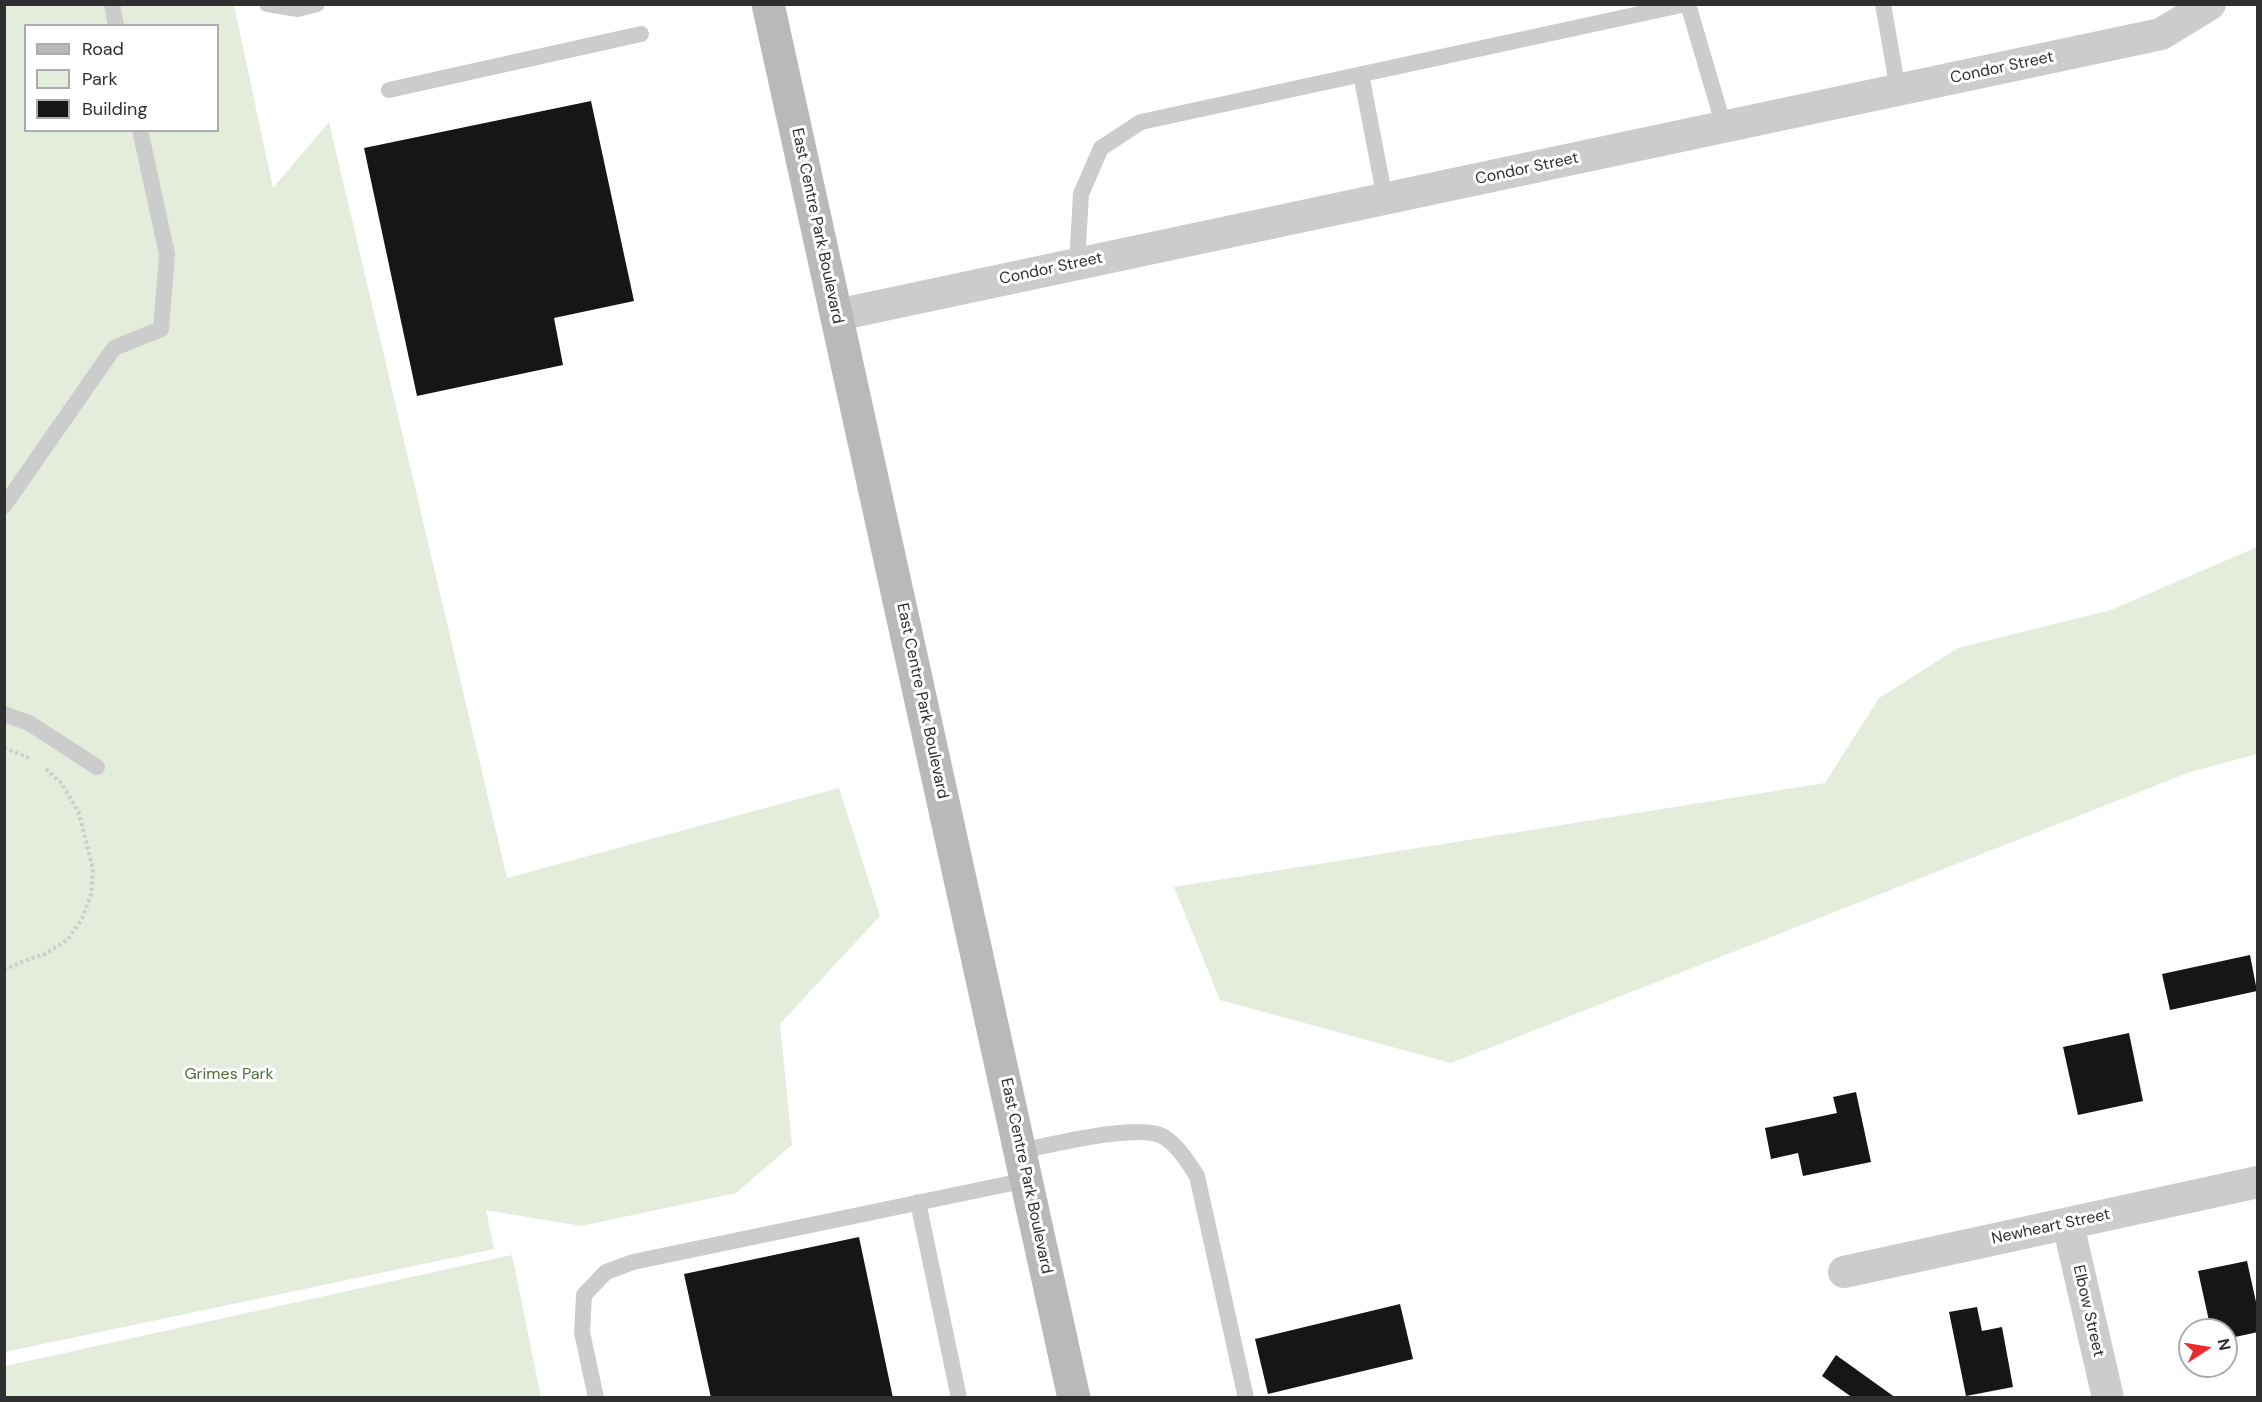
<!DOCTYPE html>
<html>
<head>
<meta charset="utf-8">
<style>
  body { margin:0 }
  #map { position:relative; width:2262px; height:1402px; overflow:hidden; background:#fff; font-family:"DM Sans",sans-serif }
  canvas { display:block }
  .frame { position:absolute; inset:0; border:6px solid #2f2f2f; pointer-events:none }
  .legend { position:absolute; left:24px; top:24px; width:195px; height:108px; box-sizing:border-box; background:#fff; border:2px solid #acacac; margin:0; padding:8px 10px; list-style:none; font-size:18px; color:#2f2f2f }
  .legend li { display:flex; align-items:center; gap:12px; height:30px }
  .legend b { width:30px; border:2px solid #acacac }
  .north { position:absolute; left:2178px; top:1318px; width:60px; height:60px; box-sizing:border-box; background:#fff; border:2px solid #acacac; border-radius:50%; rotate:78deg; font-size:16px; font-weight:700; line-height:24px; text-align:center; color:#2f2f2f }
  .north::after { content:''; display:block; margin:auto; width:21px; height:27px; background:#ed2a2b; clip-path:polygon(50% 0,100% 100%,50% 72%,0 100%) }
</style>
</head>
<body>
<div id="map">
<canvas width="2262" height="1402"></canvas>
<div class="frame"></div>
<ul class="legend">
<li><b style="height:8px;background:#b9b9b9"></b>Road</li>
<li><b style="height:16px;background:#e4eddc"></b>Park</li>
<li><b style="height:16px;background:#161616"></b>Building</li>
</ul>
<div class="north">N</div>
</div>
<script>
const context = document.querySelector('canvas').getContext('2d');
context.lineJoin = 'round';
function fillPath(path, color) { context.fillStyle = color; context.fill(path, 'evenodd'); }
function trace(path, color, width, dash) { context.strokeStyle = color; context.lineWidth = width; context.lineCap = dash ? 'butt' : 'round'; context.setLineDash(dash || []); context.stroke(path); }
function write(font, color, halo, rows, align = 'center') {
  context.font = font + ' "DM Sans",sans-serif'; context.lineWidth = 6; context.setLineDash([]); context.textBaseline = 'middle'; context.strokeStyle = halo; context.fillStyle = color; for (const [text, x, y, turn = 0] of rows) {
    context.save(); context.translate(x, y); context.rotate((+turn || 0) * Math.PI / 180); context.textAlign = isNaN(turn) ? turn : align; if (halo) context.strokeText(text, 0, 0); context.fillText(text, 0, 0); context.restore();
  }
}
fillPath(new Path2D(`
  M4 5H234L273 188 329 122 507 878 839 788 880 916 780 1024 792 1145 736 1193 581 1226 486 1210 494 1249 5 1352ZM26 26H218V130H26Z
  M2257 547V754L2190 772 1451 1063 1220 1000 1174 887 1825 783 1879 698 1958 648 2111 610Z
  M512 1255 541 1397H5V1366Z`), '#e4eddc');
fillPath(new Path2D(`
  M591 101 634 301 554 318 563 365 417 396 364 148Z
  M2250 955 2257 991 2170 1010 2162 974Z
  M2129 1033 2143 1101 2078 1115 2063 1047Z
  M1856 1092 1871 1162 1803 1176 1798 1153 1771 1159 1765 1128 1837 1113 1833 1097Z
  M859 1237 893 1398H711L684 1274Z
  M2247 1261 2258 1311V1332L2226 1339V1330H2211L2198 1271Z
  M1400 1304 1413 1359 1268 1394 1255 1339Z
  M1977 1307 1982 1331 2002 1327 2013 1387 1966 1396 1949 1312Z
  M1836 1355 1896 1398H1853L1822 1376Z`), '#161616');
trace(new Path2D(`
  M4 748 29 758
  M4 970 21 962 45 954 67 940 82 919 91 895 93 869 79 813 62 784 45 768`), '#ccc', 4, [3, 3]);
trace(new Path2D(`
  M112 4 116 26
  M267 4 298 9 317 4
  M1688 4 1724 127
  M1883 4 1898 90
  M1361 74 1385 199
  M389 90 641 34
  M1077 264 1081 194 1101 148 1141 122 1686 4
  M4 506 114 348 161 329 167 254 140 130
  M4 714 29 723 97 767
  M1021 1151C1050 1145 1141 1122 1164 1137 1178 1146 1188 1162 1197 1176L1246 1398
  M918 1202 959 1398
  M596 1398 582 1332 584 1295 606 1272 633 1262 1027 1180`), '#ccc', 16);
trace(new Path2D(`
  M837 315 2161 34 2210 4
  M2068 1224 2108 1398
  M1844 1272 2258 1182`), '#ccc', 32);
trace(new Path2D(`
  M768 4 1074 1398`), '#b9b9b9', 33);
write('16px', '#2f2f2f', '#fff', [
  ["Condor Street",2002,68,-12],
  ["Condor Street",1527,169,-12],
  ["East Centre Park Boulevard",817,226,78],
  ["Condor Street",1051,269,-12],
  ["East Centre Park Boulevard",922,701,78],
  ["East Centre Park Boulevard",1026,1176,78],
  ["Newheart Street",2051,1227,-12],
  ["Elbow Street",2088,1311,77]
]);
write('16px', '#4e6d3a', '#fff', [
  ["Grimes Park",229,1075]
]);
</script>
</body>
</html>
